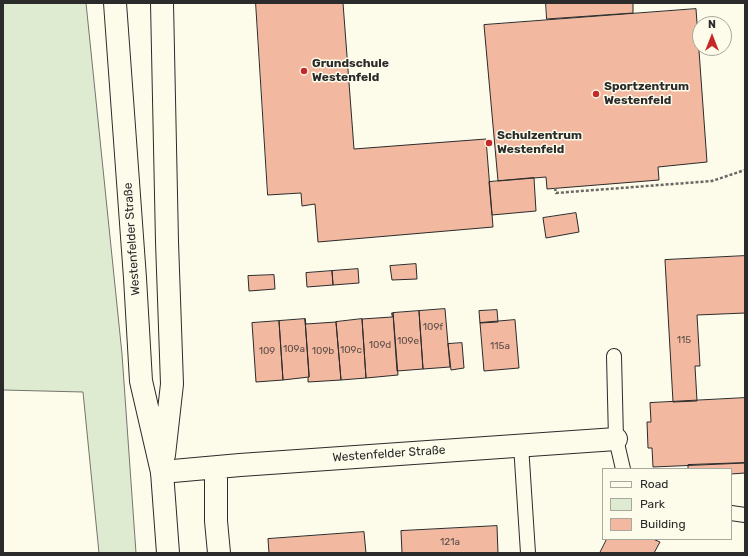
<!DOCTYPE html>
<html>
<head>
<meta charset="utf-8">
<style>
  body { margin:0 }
  #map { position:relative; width:748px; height:556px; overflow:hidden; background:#fdfbea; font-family:Rubik,sans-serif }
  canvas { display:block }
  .frame { position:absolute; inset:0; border:4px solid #2b2b2b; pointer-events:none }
  .legend { position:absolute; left:602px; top:468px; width:130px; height:72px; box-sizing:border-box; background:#fdfbea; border:1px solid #a9a89e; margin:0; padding:5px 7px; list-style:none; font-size:12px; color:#2b2b2b }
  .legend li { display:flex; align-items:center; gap:8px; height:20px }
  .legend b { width:20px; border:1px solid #a9a89e }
  .north { position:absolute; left:692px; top:16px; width:40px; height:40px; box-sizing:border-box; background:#fdfbea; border:1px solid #a9a89e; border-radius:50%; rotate:0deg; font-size:11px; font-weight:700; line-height:16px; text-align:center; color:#2b2b2b }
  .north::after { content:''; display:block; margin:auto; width:14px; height:18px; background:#c62828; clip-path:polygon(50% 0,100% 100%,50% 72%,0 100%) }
</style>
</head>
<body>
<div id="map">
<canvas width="748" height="556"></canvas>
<div class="frame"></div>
<ul class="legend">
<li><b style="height:5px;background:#fdfbea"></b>Road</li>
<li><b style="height:11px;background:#deebd1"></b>Park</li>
<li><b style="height:11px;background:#f2b8a0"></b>Building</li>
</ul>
<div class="north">N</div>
</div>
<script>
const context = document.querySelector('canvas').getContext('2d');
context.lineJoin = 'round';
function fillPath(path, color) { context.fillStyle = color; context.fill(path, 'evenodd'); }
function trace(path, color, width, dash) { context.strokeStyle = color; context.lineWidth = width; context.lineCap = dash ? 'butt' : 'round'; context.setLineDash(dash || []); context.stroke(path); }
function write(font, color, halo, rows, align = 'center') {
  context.font = font + ' Rubik,sans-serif'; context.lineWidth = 3; context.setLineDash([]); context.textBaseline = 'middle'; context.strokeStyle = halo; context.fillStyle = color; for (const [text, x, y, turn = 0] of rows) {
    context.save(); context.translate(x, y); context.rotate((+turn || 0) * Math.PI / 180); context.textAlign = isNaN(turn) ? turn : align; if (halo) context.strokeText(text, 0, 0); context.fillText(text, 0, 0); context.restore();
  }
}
const green = new Path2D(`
  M3 3H86L122 354 136 553H99L83 392 3 390Z`);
fillPath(green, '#deebd1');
trace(green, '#74746e', 1);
const building = new Path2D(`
  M256 3H343L354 149 486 139 493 227 318 242 315 204 302 206 301 193 268 195Z
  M546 3H633V13L547 19Z
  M696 9 707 162 658 167 659 180 547 189 546 177 498 181 484 25Z
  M534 178 536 211 492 215 489 182Z
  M576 213 579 232 546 238 543 218Z
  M745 256V313L697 315 700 366H695L697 401 673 402 665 260Z
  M416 264 417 279 392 280 390 266Z
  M358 269 359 283 333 285 332 271Z
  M332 271 333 285 307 287 306 273Z
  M274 275 275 289 249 291 248 276Z
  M445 309 450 367 423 369 419 311Z
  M497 310 498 322 480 323 479 311Z
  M419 311 423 369 397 371 393 313Z
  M392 313H393L398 375 366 378 362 319 392 317Z
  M305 319 306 324 336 322 341 380 308 382V378L309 377Z
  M305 319 309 377 283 380 279 321Z
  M362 319 366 378 341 380 336 322Z
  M515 320 519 368 484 371 480 323Z
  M279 321 283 380 256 382 252 323Z
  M462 343 464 368 451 370 448 344Z
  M745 398V463L653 467 652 448H648L647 422H651L650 403Z
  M745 463V473L731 474V469H688V465Z
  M497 526 498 553H402L401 531Z
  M364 532 366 553H269L268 539Z
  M607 539H653L660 542 654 553H600Z`);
fillPath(building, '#f2b8a0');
trace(building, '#2b2b2b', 1);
const service = new Path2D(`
  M614 356 616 439 623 469
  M521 445 528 553
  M731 513 745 515`);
const minor = new Path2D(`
  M216 468V521L219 553
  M162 472 240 465 616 439`);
const tertiary = new Path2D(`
  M115 3 135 278 141 381 162 472 168 553
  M162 3 167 242 172 384 164 455`);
trace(service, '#2b2b2b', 16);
trace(minor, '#2b2b2b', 24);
trace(tertiary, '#2b2b2b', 24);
trace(new Path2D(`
  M555 188 556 193 712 181 745 170`), '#6a6964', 2.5, [3, 2]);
trace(service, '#fdfbea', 14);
trace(minor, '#fdfbea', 22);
trace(tertiary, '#fdfbea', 22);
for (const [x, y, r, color] of [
  [304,71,4,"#c62828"],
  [596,94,4,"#c62828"],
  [489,143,4,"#c62828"]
]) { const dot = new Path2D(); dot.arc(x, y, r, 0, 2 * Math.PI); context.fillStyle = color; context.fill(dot); trace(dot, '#fdfbea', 1.5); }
write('10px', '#5d4e48', null, [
  ["109f",433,327],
  ["115",684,340],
  ["109e",408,341],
  ["109d",380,345],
  ["115a",500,346],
  ["109a",294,349],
  ["109c",351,350],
  ["109",267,351],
  ["109b",323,351],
  ["121a",450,542]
]);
write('bold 12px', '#2b2b2b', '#fdfbea', [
  ["Grundschule",312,64],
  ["Westenfeld",312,78],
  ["Sportzentrum",604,87],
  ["Westenfeld",604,101],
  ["Schulzentrum",497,136],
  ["Westenfeld",497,150]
], 'left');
write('12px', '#2b2b2b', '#fdfbea', [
  ["Westenfelder Straße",132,239,-94],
  ["Westenfelder Straße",389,454,-4]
]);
</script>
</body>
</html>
